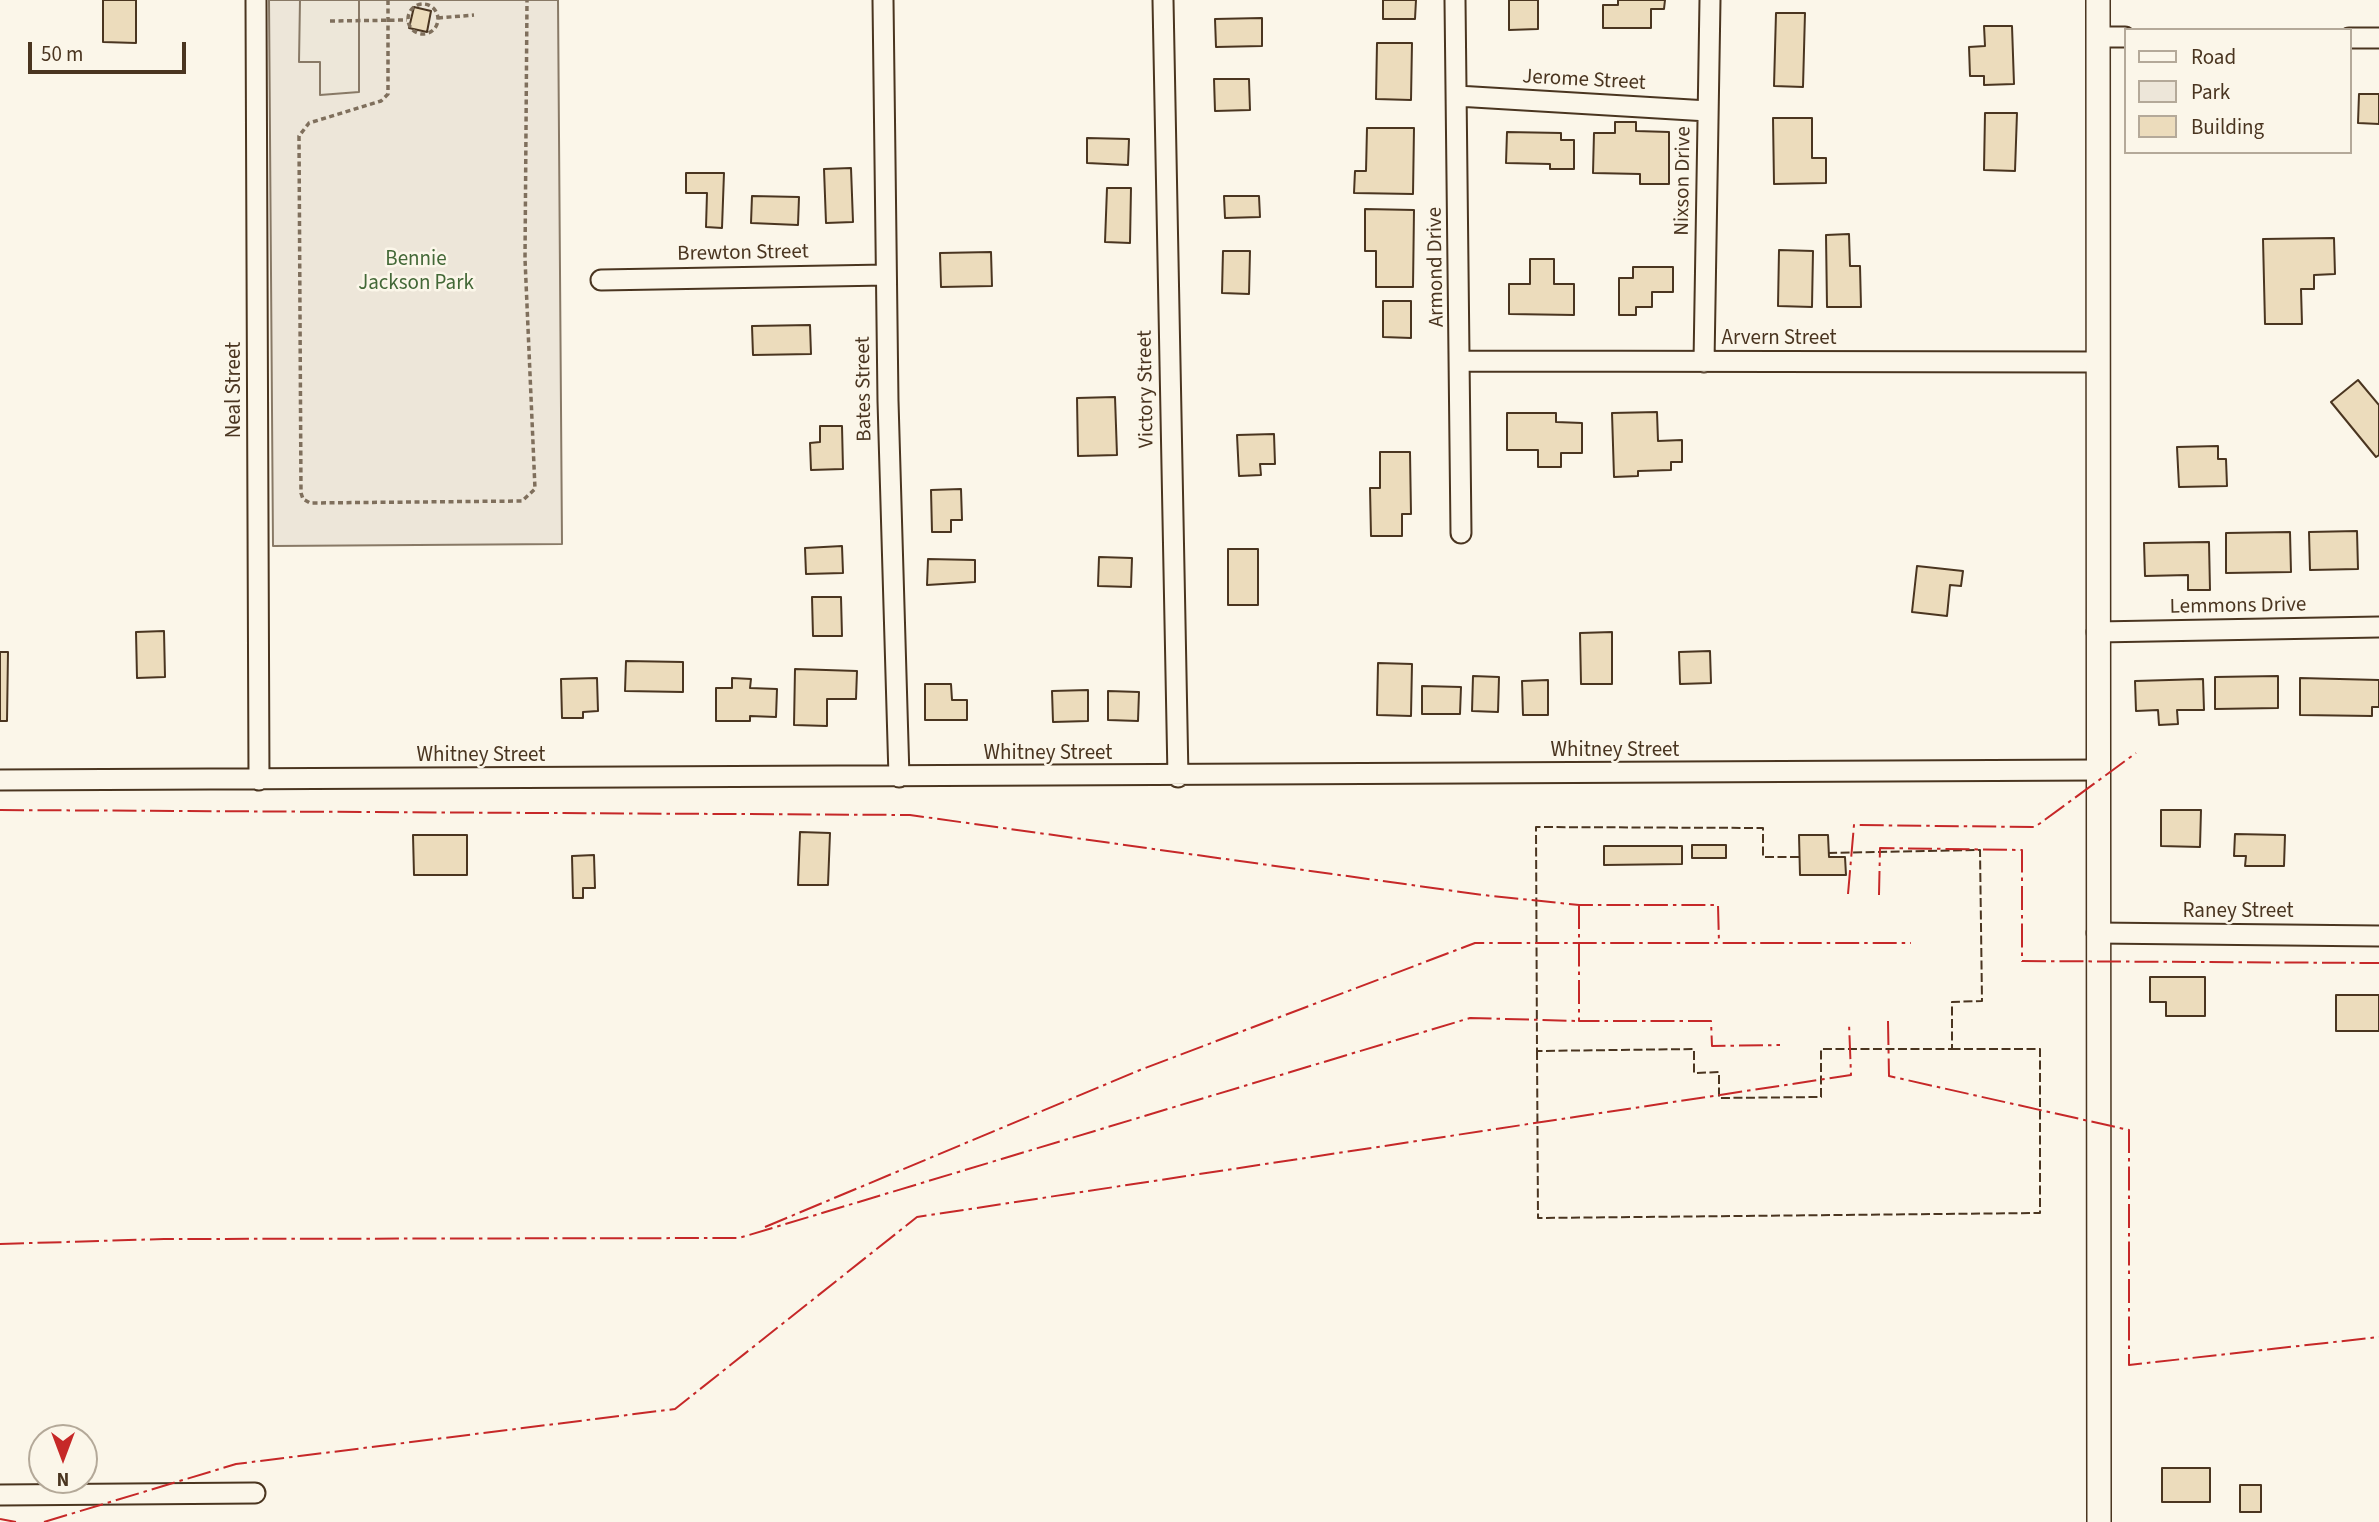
<!DOCTYPE html>
<html>
<head>
<meta charset="utf-8">
<style>
  body { margin:0 }
  #map { position:relative; width:2379px; height:1522px; overflow:hidden; background:#fbf6e9; font-family:"Source Sans 3",sans-serif }
  canvas { display:block }
  .legend { position:absolute; left:2124px; top:28px; width:228px; height:126px; box-sizing:border-box; background:#fbf6e9; border:2px solid #b4a999; margin:0; padding:9px 12px; list-style:none; font-size:21px; color:#4a3520 }
  .legend li { display:flex; align-items:center; gap:14px; height:35px }
  .legend b { width:35px; border:2px solid #b4a999 }
  .north { position:absolute; left:28px; top:1424px; width:70px; height:70px; box-sizing:border-box; background:#fbf6e9; border:2px solid #b4a999; border-radius:50%; rotate:180deg; font-size:19px; font-weight:700; line-height:28px; text-align:center; color:#4a3520 }
  .north::after { content:''; display:block; margin:auto; width:24px; height:32px; background:#c62828; clip-path:polygon(50% 0,100% 100%,50% 72%,0 100%) }
  .scale { position:absolute; left:28px; top:42px; width:158px; height:32px; box-sizing:border-box; border:4px solid #4a3520; border-top:0; padding-left:9px; font-size:21px; line-height:24px; white-space:nowrap; color:#4a3520; -webkit-text-stroke:5px #fbf6e9; paint-order:stroke }
</style>
</head>
<body>
<div id="map">
<canvas width="2379" height="1522"></canvas>
<ul class="legend">
<li><b style="height:9px;background:#fbf6e9"></b>Road</li>
<li><b style="height:19px;background:#ede6d9"></b>Park</li>
<li><b style="height:19px;background:#ecdcbc"></b>Building</li>
</ul>
<div class="north">N</div>
<div class="scale">50 m</div>
</div>
<script>
const context = document.querySelector('canvas').getContext('2d');
context.lineJoin = 'round';
function fillPath(path, color) { context.fillStyle = color; context.fill(path, 'evenodd'); }
function trace(path, color, width, dash) { context.strokeStyle = color; context.lineWidth = width; context.lineCap = dash ? 'butt' : 'round'; context.setLineDash(dash || []); context.stroke(path); }
function write(font, color, halo, rows, align = 'center') {
  context.font = font + ' "Source Sans 3",sans-serif'; context.lineWidth = 5; context.setLineDash([]); context.textBaseline = 'middle'; context.strokeStyle = halo; context.fillStyle = color; for (const [text, x, y, turn = 0] of rows) {
    context.save(); context.translate(x, y); context.rotate((+turn || 0) * Math.PI / 180); context.textAlign = isNaN(turn) ? turn : align; if (halo) context.strokeText(text, 0, 0); context.fillText(text, 0, 0); context.restore();
  }
}
const green = new Path2D(`
  M269 0H558L562 544 273 546Z`);
fillPath(green, '#ede6d9');
trace(green, '#887966', 2);
const parking = new Path2D(`
  M300 0H359V92L320 95V62H299Z`);
fillPath(parking, '#ede7d9');
trace(parking, '#887966', 2);
const building = new Path2D(`
  M103 0H136V43L103 42Z
  M1383 0H1416L1415 19H1383Z
  M1509 0H1538V29L1509 30Z
  M1618 0H1665L1664 9H1651V28H1603V5H1618Z
  M414 7 431 11 427 32 409 28Z
  M1776 13H1805L1803 87 1774 86Z
  M1262 18V46L1216 47 1215 19Z
  M1984 26H2012L2014 84 1984 85V76H1970L1969 47 1985 46Z
  M1377 43H1412L1411 100 1376 99Z
  M1214 79H1249L1250 110 1215 111Z
  M2359 94H2379V124L2358 123Z
  M1985 113H2017L2015 171 1984 170Z
  M1773 118H1812V158H1826V183L1774 184Z
  M1615 122H1636V131L1669 132V184H1640V174L1593 173 1594 133H1615Z
  M1367 128H1414L1413 194 1354 193 1355 171H1366Z
  M1507 132 1561 133V140H1574V169H1550V164L1506 163Z
  M1087 138 1129 139 1128 165 1087 163Z
  M851 168 853 222 826 223 824 169Z
  M686 173H724L722 228 706 227 707 193H686Z
  M1107 188H1131L1130 243 1105 242Z
  M752 196 799 197 798 225 751 223Z
  M1224 196H1259L1260 217 1225 218Z
  M1365 209 1414 210 1413 287H1376V251H1365Z
  M1849 234 1850 266H1860L1861 307H1827L1826 235Z
  M2334 238 2335 274 2314 275V289H2301L2302 324H2265L2263 239Z
  M1779 250 1813 251 1812 307 1778 306Z
  M1223 251H1250L1249 294 1222 293Z
  M991 252 992 286 941 287 940 253Z
  M1530 259H1554V284H1574V315L1509 314V284H1530Z
  M1633 267H1673V292H1652V307H1636V315H1619V278H1633Z
  M1383 301H1411V338L1383 337Z
  M810 325 811 354 753 355 752 326Z
  M2358 380 2379 405V455L2376 457 2331 402Z
  M1115 397 1117 455 1078 456 1077 398Z
  M1657 412 1658 441 1682 440V462H1671V470L1638 471V476L1614 477 1612 413Z
  M1507 413H1556V422L1582 423V453H1561V467H1538V450H1507Z
  M820 426H842L843 469 811 470 810 443 820 442Z
  M1274 434 1275 464H1260L1261 475 1239 476 1237 435Z
  M2218 446V459H2226L2227 486 2179 487 2177 447Z
  M1380 452H1410L1411 514H1402V536H1371L1370 488H1380Z
  M961 489 962 520H951V532H932L931 490Z
  M2357 531 2358 569 2310 570 2309 532Z
  M2290 532 2291 572 2226 573V533Z
  M2209 542 2210 590H2188V575L2145 576 2144 543Z
  M842 546 843 573 806 574 805 548Z
  M1228 549H1258V605H1228Z
  M1099 557 1132 558 1131 587 1098 586Z
  M928 559 975 560V582L927 585Z
  M1917 566 1963 571 1961 586 1950 585 1947 616 1912 612Z
  M812 597H841L842 636H813Z
  M164 631 165 677 137 678 136 632Z
  M1612 632V684H1581L1580 633Z
  M1710 651 1711 683 1680 684 1679 652Z
  M0 652H8L7 721H0Z
  M626 661 683 662V692L625 691Z
  M1378 663 1412 664 1411 716 1377 715Z
  M795 669 857 671 856 699H827V726L794 725Z
  M1473 676 1499 677 1498 712 1472 711Z
  M2278 676V708L2215 709V677Z
  M597 678 598 711 583 712V718H562L561 679Z
  M732 678 751 679 750 688 777 689 776 717 750 716V721H716V688H732Z
  M2300 678 2379 680V707H2372V716L2300 715Z
  M2203 679 2204 710H2177L2178 724 2159 725 2158 710 2136 711 2135 681Z
  M1548 680V715H1523L1522 681Z
  M925 684H951L952 700H967V720H925Z
  M1422 686 1461 687 1460 714H1422Z
  M1088 690V721L1053 722 1052 691Z
  M1108 691 1139 692 1138 721 1108 720Z
  M2161 810H2201L2200 847 2161 846Z
  M800 832 830 833 828 885H798Z
  M2235 834 2285 835 2284 866H2245L2246 856H2234Z
  M413 835H467V875H414Z
  M1799 835H1828L1829 857H1845L1846 875H1800Z
  M1692 845H1726V858H1692Z
  M1604 846H1682V864L1604 865Z
  M594 855 595 888H583V898H573L572 856Z
  M2150 977H2205V1016H2166V1002H2150Z
  M2336 995H2379V1031H2336Z
  M2162 1468H2210V1502H2162Z
  M2240 1485H2261V1512H2240Z`);
fillPath(building, '#ecdcbc');
trace(building, '#4a3520', 2);
const minor = new Path2D(`
  M256 0 259 780
  M883 0 888 401 899 777
  M1163 0 1178 777
  M1455 0 1461 533
  M2098 37H2125
  M2349 38H2379
  M1457 96 1708 111
  M601 280 886 275
  M1461 361 2097 362
  M1704 362 1710 0
  M2097 632 2379 627
  M0 780 2097 770
  M2097 933 2379 936
  M0 1495 255 1493`);
const tertiary = new Path2D(`
  M2098 0 2099 1522`);
trace(minor, '#4a3520', 23);
trace(tertiary, '#4a3520', 26);
trace(new Path2D(`
  M388 0V94L381 101 309 123 299 136 301 493 303 499 310 503 522 501 535 489 525 259 527 0
  M408 19a15 15 0 1 1 30 0a15 15 0 1 1-30 0Z
  M438 18 474 15
  M330 21 407 20`), '#7f6f5c', 3.5, [5, 3.5]);
trace(minor, '#fbf6e9', 19);
trace(tertiary, '#fbf6e9', 23);
trace(new Path2D(`
  M1799 857H1763V828L1536 827 1537 1051 1694 1049V1073L1719 1072V1098L1821 1097V1049H1952V1002L1982 1001 1980 850 1828 853
  M1537 1051 1538 1218 2040 1213V1049H1952`), '#4a3520', 2, [9, 3.5]);
trace(new Path2D(`
  M0 810 910 815 1483 895 1579 905H1718L1719 943
  M1848 894 1854 825 2035 827 2136 753
  M1879 895 1880 848 2022 850V961L2379 963
  M1579 905V1021H1711L1712 1046 1780 1045
  M1888 1021 1889 1076 2129 1130V1365L2379 1337
  M765 1227 1140 1070 1475 943H1911
  M0 1244 164 1239 739 1238 1470 1018 1579 1021
  M0 1519 16 1522
  M44 1522 236 1464 675 1409 917 1217 1851 1075 1849 1023`), '#c62828', 2, [24, 5, 3.5, 5]);
write('21px', '#4a3520', '#fbf6e9', [
  ["Jerome Street",1584,81,3],
  ["Nixson Drive",1684,181,-89],
  ["Brewton Street",743,254,-1],
  ["Armond Drive",1437,267,-91],
  ["Arvern Street",1779,339],
  ["Bates Street",865,389,-91],
  ["Victory Street",1147,389,-91],
  ["Neal Street",235,390,-90],
  ["Lemmons Drive",2238,607,-1],
  ["Whitney Street",1615,751],
  ["Whitney Street",1048,754],
  ["Whitney Street",481,756],
  ["Raney Street",2238,912]
]);
write('21px', '#436837', '#fbf6e9', [
  ["Bennie",416,260],
  ["Jackson Park",416,284]
]);
</script>
</body>
</html>
